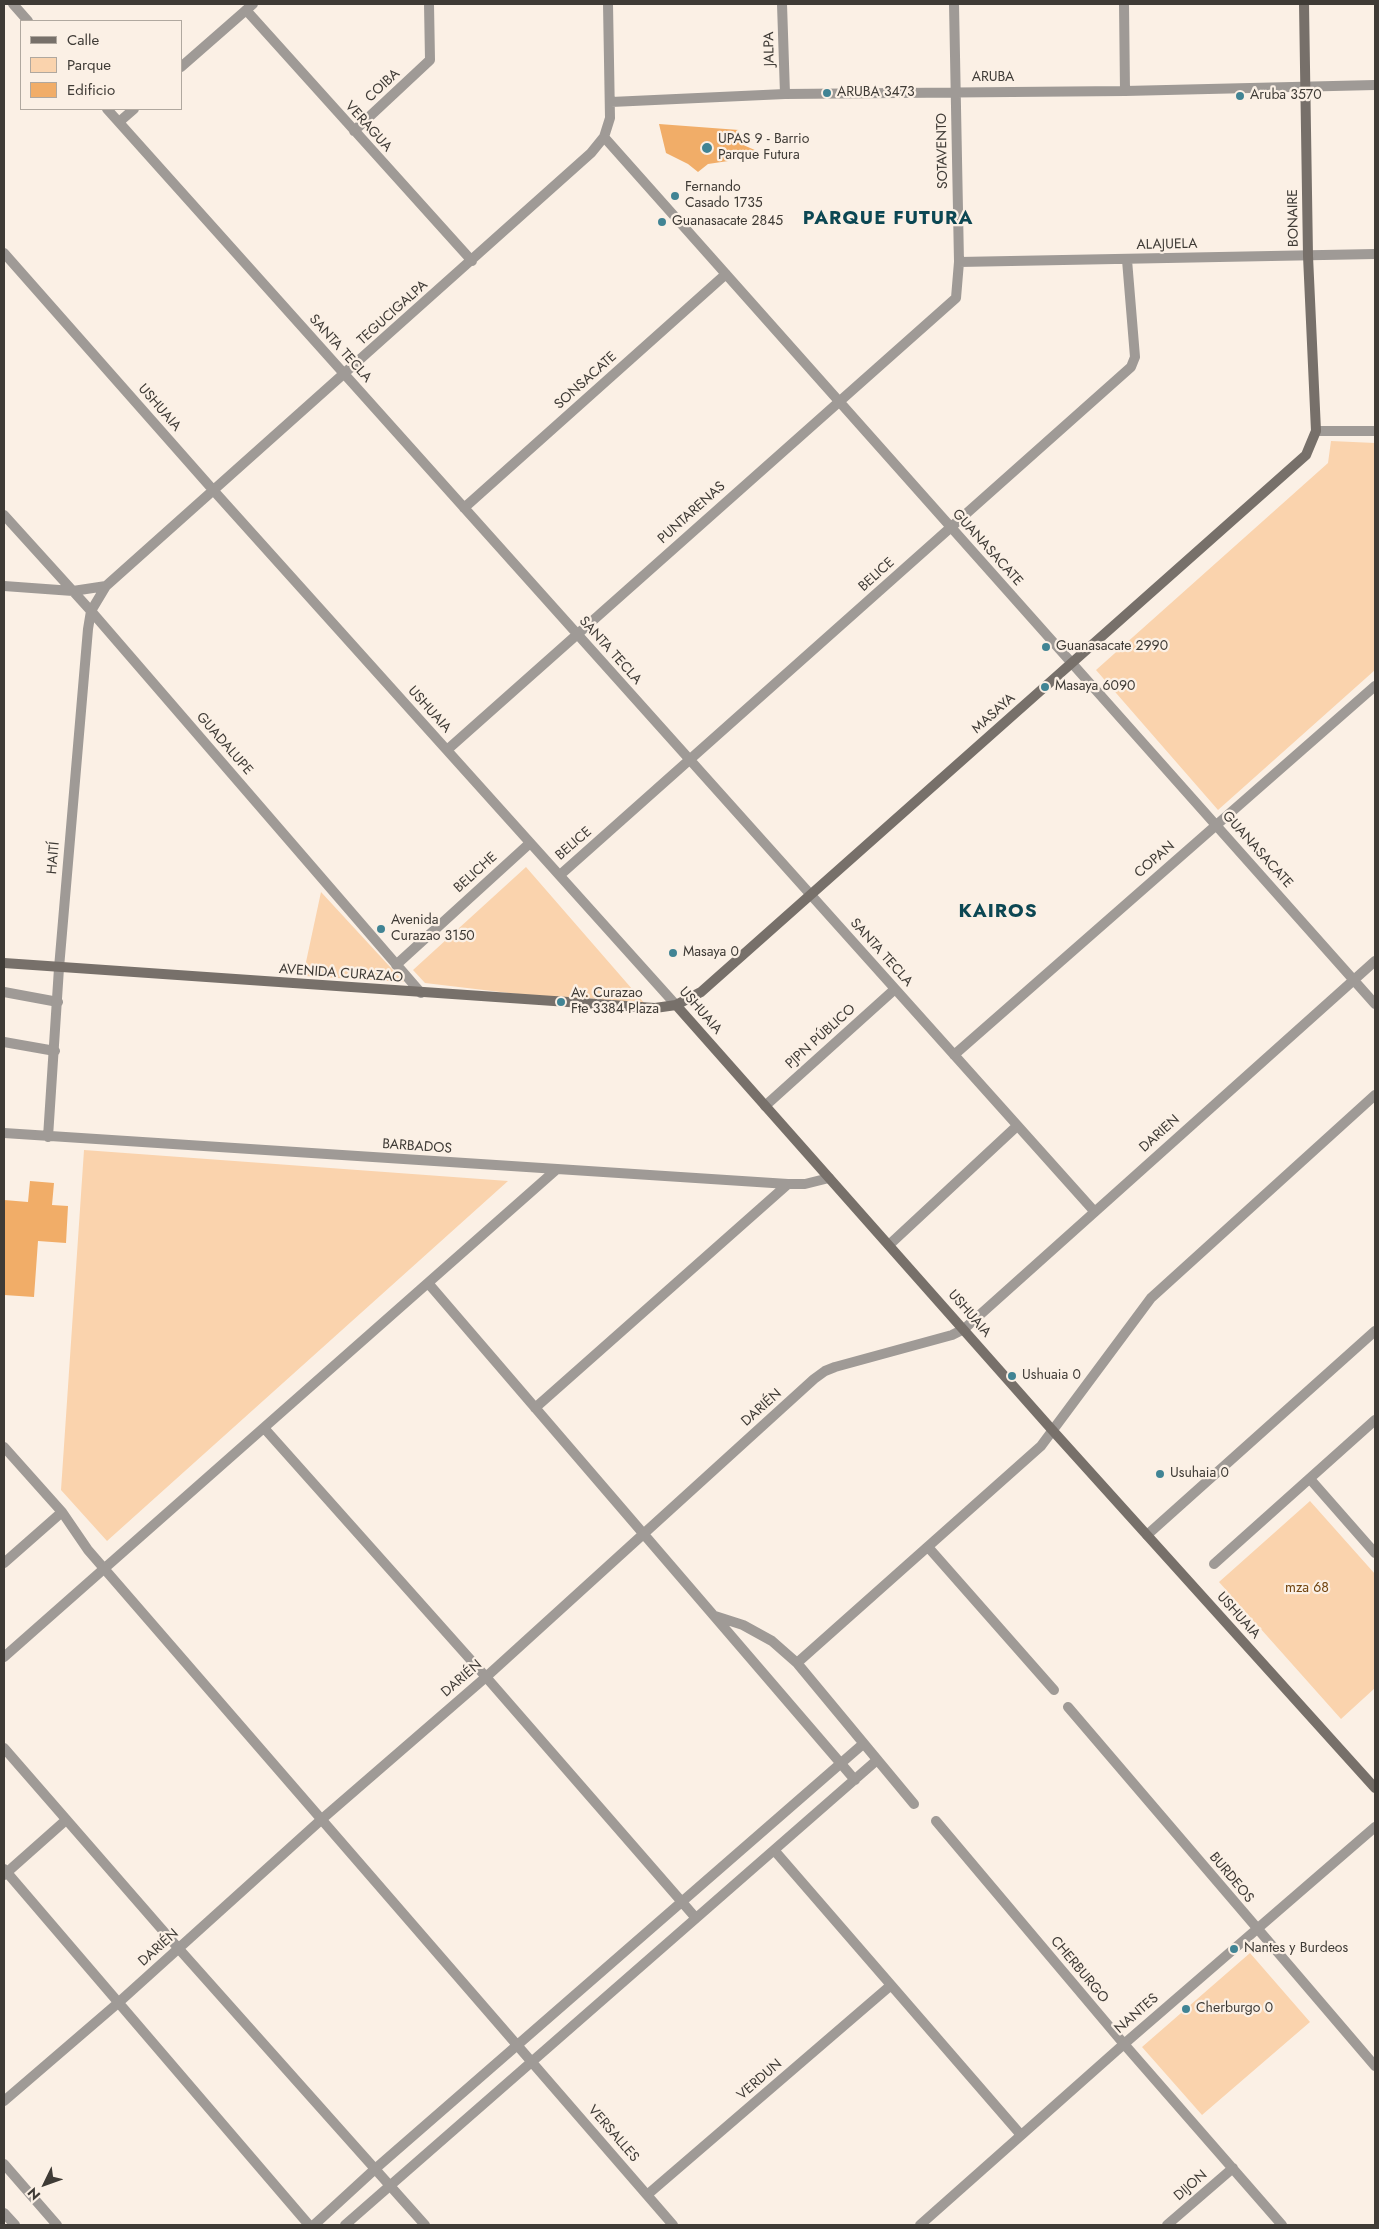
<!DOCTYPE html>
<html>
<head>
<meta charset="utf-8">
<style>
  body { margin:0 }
  #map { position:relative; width:1379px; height:2229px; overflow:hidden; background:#fbf0e5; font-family:Jost,sans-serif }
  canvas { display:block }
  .frame { position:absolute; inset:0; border:5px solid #3f3b36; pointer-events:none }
  .legend { position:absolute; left:20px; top:20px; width:162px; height:90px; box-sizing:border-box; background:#fbf0e5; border:1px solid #b0a89f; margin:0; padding:6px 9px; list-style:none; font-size:15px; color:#3f3b36 }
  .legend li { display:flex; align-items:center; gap:10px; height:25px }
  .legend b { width:25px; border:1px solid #b0a89f }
  .north { position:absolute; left:20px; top:2159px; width:50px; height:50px; -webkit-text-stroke:4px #fbf0e5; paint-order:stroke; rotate:228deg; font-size:14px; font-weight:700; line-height:20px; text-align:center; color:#3f3b36 }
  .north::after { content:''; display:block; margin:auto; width:18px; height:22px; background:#3f3b36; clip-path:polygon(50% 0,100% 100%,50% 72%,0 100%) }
</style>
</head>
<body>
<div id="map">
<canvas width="1379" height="2229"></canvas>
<div class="frame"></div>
<ul class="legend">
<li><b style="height:6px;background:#77706a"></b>Calle</li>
<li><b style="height:14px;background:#fad3ad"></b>Parque</li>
<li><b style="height:14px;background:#f1ad68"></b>Edificio</li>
</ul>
<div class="north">N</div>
</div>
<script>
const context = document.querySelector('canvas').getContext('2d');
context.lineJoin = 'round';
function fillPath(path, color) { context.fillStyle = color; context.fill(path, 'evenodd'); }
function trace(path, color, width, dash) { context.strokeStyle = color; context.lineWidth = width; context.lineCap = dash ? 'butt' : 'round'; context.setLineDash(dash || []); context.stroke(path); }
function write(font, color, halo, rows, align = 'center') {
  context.font = font + ' Jost,sans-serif'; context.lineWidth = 4.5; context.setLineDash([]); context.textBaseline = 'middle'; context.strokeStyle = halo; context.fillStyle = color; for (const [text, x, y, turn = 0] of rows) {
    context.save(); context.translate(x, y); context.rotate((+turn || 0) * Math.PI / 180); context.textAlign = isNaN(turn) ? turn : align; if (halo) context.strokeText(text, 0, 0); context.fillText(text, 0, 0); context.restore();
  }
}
fillPath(new Path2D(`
  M1331 441 1375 443V670L1218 810 1096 670 1328 463Z
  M526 867 646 1005 589 998H551L425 983 413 970Z
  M321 892 404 982 303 976Z
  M84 1150 508 1181 107 1541 61 1490Z
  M1310 1501 1375 1574V1688L1341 1719 1219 1582Z
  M1250 1953 1310 2022 1202 2115 1142 2047Z`), '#fad3ad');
fillPath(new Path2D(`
  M659 124 739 130 741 144 757 151 735 160 708 164 698 172 688 164 666 153Z
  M30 1181 54 1183 52 1205 68 1206 66 1243 38 1241 34 1297 4 1295V1200L28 1202Z`), '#f1ad68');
trace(new Path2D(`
  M4 992 58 1002
  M4 1042 55 1051`), '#9f9a96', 10);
trace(new Path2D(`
  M13 4 28 21
  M782 4 785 94
  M1124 4 1125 91
  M246 10 472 261
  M181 67 253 4
  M611 102 785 94 1125 91 1375 85
  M107 109 1094 1211
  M119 122 134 109
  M354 131 430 60 429 4
  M604 137 1375 1004
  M4 253 214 491 676 1005
  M959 262 1375 254
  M1316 431H1375
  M464 508 726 274
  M4 515 91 611 421 993
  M4 586 73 591 106 586
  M447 750 956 298 959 262 954 4
  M560 875 1131 367 1135 357 1127 260
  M396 965 530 843
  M954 1055 1375 686
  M765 1106 895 989
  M4 1133 788 1184H805L829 1178
  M48 1137 59 968 88 629 91 611 106 586 591 153 604 137 610 118 608 4
  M889 1245 1017 1126
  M428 1283 855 1780
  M535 1408 788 1184
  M264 1428 486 1677 695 1917
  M4 1447 62 1512 88 1550 673 2225
  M1310 1479 1375 1553
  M1147 1535 1375 1331
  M928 1547 1054 1690
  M4 1563 62 1512
  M1214 1564 1375 1420
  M715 1616 743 1625 772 1641 797 1663 914 1804
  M4 1657 557 1169
  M797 1663 1041 1446 1151 1298 1375 1095
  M1068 1707 1375 2066
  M4 1748 179 1949 425 2225
  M936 1821 1124 2044 1282 2225
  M774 1850 1021 2135
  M4 1869 309 2225
  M4 1875 66 1820
  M4 2101 118 2003 322 1819 486 1677 814 1379 825 1371 835 1367 952 1335 964 1329 1375 961
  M4 2164 57 2225
  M647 2195 890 1986
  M4 2213 15 2225
  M314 2225 375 2169 863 1744
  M345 2225 877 1760
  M920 2225 1124 2044 1375 1827
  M1167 2225 1233 2168`), '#9f9a96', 10);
trace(new Path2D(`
  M4 963 655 1008 676 1005 701 992 1306 455 1316 431 1308 256 1304 4
  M676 1005 1054 1432 1375 1788`), '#77706a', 10);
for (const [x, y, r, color] of [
  [827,93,5,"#418494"],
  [1240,96,5,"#418494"],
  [707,148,6,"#418494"],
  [675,196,5,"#418494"],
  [662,222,5,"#418494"],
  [1046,647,5,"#418494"],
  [1045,687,5,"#418494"],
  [381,929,5,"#418494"],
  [673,953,5,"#418494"],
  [561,1002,5,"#418494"],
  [1012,1376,5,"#418494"],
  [1160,1474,5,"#418494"],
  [1234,1949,5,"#418494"],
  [1186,2009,5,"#418494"]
]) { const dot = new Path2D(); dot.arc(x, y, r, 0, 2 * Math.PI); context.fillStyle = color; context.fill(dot); trace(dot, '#fbf0e5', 2); }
write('14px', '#3f3b36', '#fbf0e5', [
  ["JALPA",770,49,-91],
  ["ARUBA",993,78],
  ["COIBA",383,86,-43],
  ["VERAGUA",368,127,48],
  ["SOTAVENTO",943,151,-91],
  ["BONAIRE",1294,218,-91],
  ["ALAJUELA",1167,245,-1],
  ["TEGUCIGALPA",393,313,-42],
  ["SANTA TECLA",340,349,48],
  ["SONSACATE",586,381,-42],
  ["USHUAIA",159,408,49],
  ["PUNTARENAS",692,513,-42],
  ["GUANASACATE",987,548,48],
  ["BELICE",877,575,-42],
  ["SANTA TECLA",610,651,48],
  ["USHUAIA",429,710,48],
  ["MASAYA",994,714,-42],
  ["GUADALUPE",224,744,49],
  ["BELICE",574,844,-41],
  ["GUANASACATE",1257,850,48],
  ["HAITÍ",54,858,-85],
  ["COPAN",1155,860,-41],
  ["BELICHE",476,873,-42],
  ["SANTA TECLA",881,953,48],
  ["AVENIDA CURAZAO",341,974,4],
  ["USHUAIA",700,1011,49],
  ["PJPN PÚBLICO",821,1037,-42],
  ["DARIEN",1160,1134,-42],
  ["BARBADOS",417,1147,4],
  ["USHUAIA",969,1314,49],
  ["DARIÉN",762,1408,-42],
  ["USHUAIA",1238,1616,48],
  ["DARIÉN",462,1679,-41],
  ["BURDEOS",1231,1878,50],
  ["DARIÉN",159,1948,-42],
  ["CHERBURGO",1079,1970,50],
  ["NANTES",1137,2014,-41],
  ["VERDUN",760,2080,-41],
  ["VERSALLES",613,2134,49],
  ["DIJON",1191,2186,-41]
]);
write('14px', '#3f3b36', '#fbf0e5', [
  ["ARUBA 3473",837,93],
  ["Aruba 3570",1250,96],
  ["UPAS 9 - Barrio",718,140],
  ["Parque Futura",718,156],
  ["Fernando",685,188],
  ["Casado 1735",685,204],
  ["Guanasacate 2845",672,222],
  ["Guanasacate 2990",1056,647],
  ["Masaya 6090",1055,687],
  ["Avenida",391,921],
  ["Curazao 3150",391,937],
  ["Masaya 0",683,953],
  ["Av. Curazao",571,994],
  ["Fte 3384 Plaza",571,1010],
  ["Ushuaia 0",1022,1376],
  ["Usuhaia 0",1170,1474],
  ["Nantes y Burdeos",1244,1949],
  ["Cherburgo 0",1196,2009]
], 'left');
write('14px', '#724611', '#fbf0e5', [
  ["mza 68",1307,1589]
]);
context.letterSpacing = '1px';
write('bold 19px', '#0c4753', '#fbf0e5', [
  ["PARQUE FUTURA",888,219],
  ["KAIROS",998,912]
]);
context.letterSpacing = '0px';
</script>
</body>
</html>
